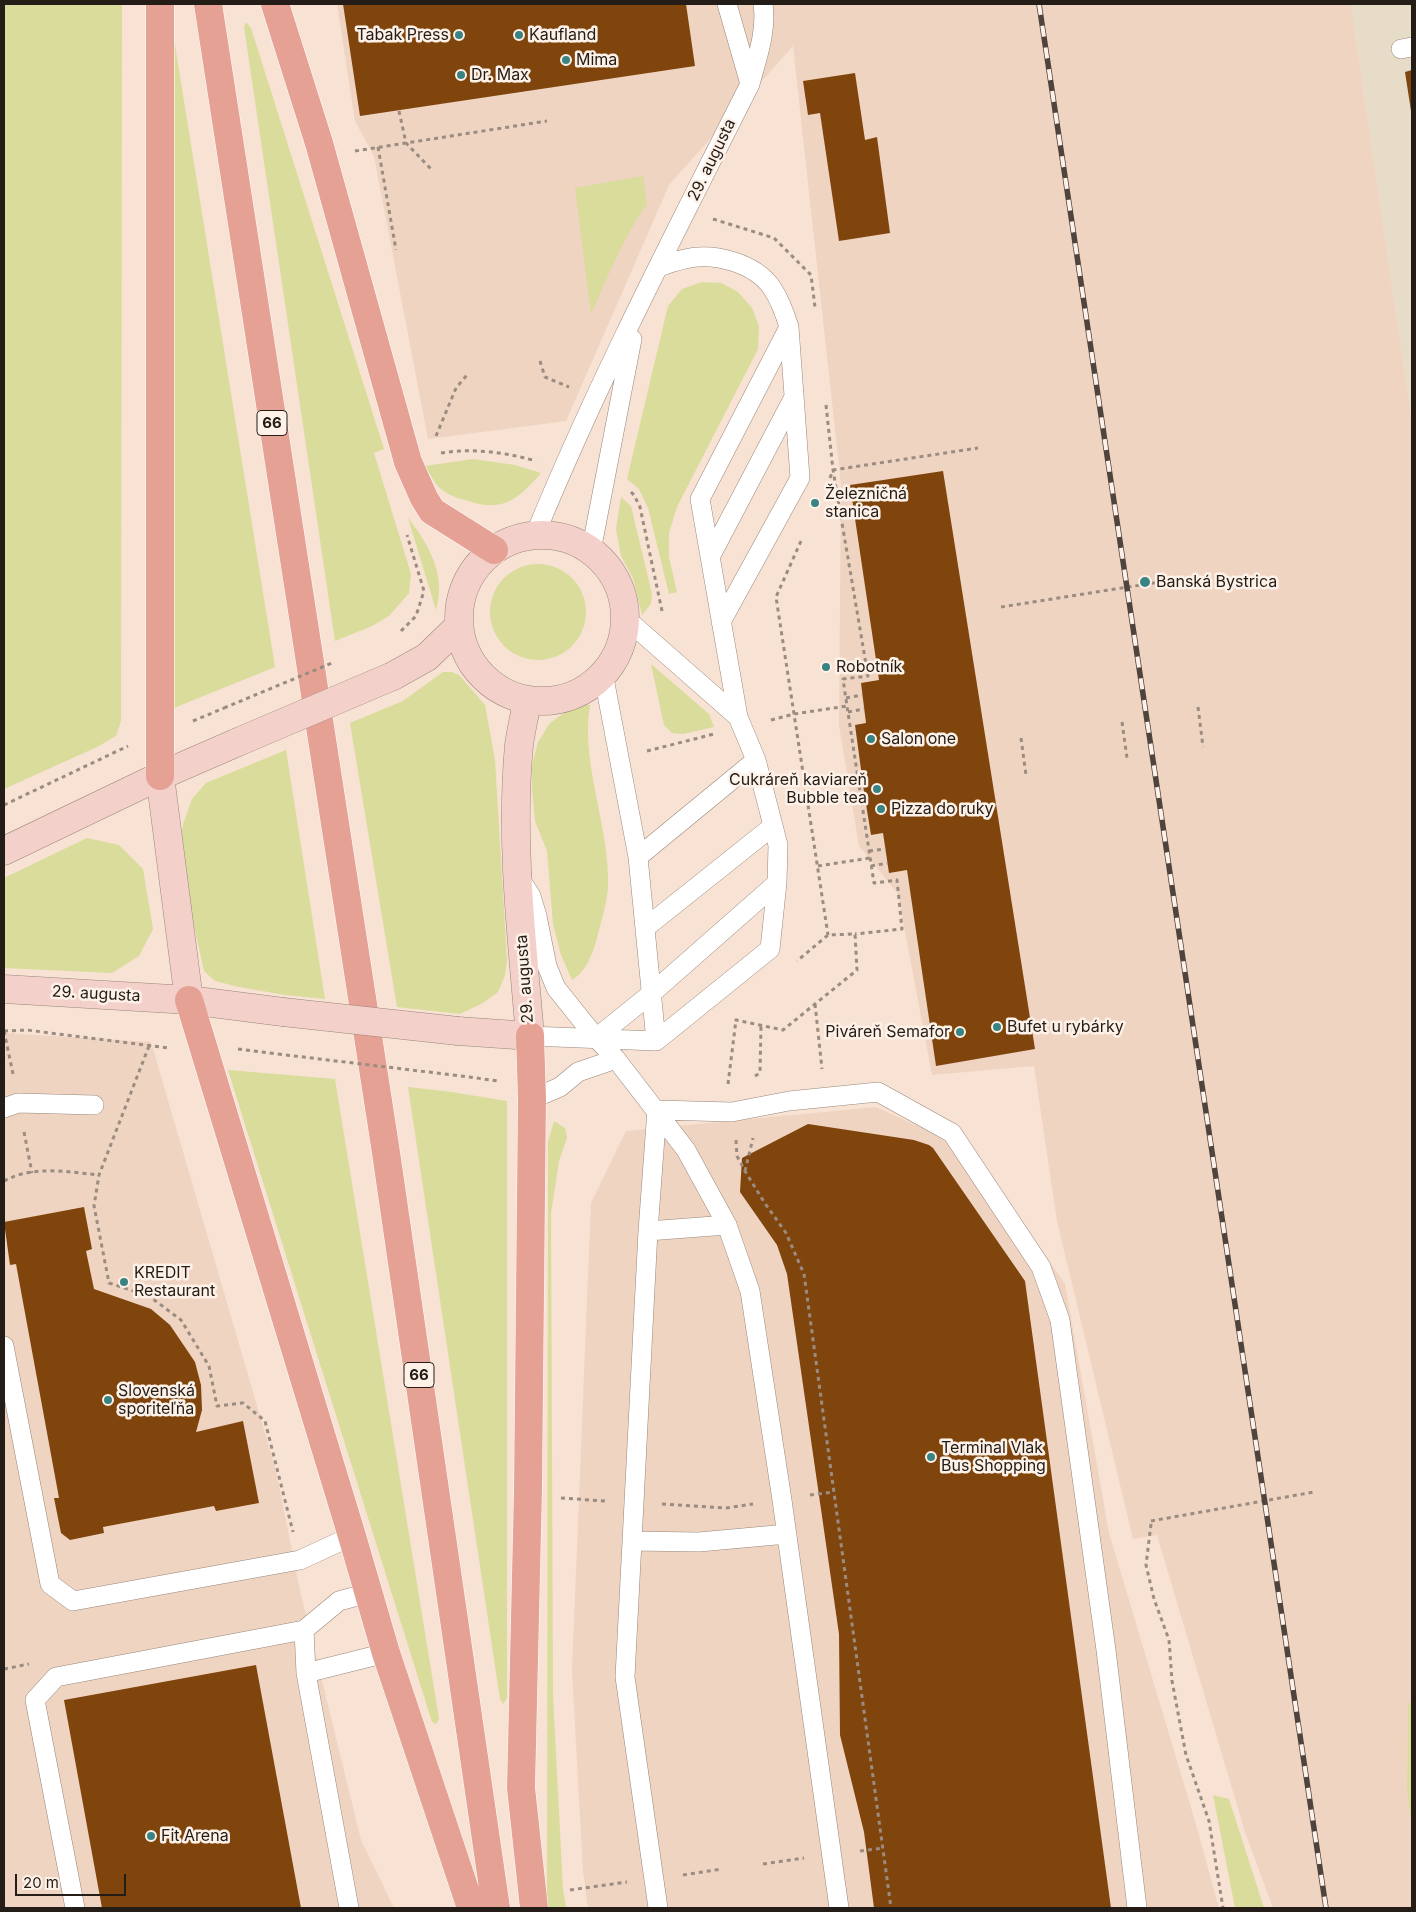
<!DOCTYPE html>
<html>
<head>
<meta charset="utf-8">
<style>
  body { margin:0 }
  #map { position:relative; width:1416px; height:1912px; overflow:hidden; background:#f7e2d3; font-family:Inter,sans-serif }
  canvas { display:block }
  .frame { position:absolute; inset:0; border:5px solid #231c17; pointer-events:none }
  .scale { position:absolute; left:15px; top:1874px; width:111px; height:22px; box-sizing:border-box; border:2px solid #231c17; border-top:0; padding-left:6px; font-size:15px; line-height:18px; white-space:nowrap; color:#231c17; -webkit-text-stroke:4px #fef1e8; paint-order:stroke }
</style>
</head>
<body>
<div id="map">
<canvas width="1416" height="1912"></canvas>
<div class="frame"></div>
<div class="scale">20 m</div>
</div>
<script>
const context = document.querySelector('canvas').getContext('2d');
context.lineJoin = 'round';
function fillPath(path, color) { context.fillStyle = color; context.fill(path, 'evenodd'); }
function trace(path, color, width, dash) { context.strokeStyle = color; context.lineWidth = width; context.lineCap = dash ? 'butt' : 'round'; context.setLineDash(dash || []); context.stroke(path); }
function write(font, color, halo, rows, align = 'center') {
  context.font = font + ' Inter,sans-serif'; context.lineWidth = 5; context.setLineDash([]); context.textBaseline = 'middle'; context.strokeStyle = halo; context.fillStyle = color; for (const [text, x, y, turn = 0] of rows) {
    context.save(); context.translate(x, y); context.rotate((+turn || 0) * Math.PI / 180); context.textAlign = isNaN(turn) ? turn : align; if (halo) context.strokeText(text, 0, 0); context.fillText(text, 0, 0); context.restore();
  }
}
fillPath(new Path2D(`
  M337 4H1351L1412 422V1703H1408L1407 1791 1412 1828V1908H1273L1245 1832 1157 1535 1133 1539 1057 1221 1034 1066 932 1075 898 894 859 846 839 725 841 484 793 46 669 185 566 421 428 439 374 156 355 121Z
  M4 1033 151 1042 276 1471 301 1595 361 1840 394 1908H4Z
  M876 1107 931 1132 984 1168 1065 1284 1109 1533 1195 1821 1219 1908H588L583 1871 572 1671 591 1203 626 1131Z`), '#efd4c2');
fillPath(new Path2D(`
  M1351 4H1412V422Z`), '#e6dcc7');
fillPath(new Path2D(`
  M4 4H122L121 721 116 736 97 747 4 789Z
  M246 22 251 28 384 449 374 453 411 574 409 593 389 616 372 626 335 641 244 27Z
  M174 39 275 667 174 708 173 50Z
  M643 176 647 204C623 238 607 277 591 315L575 188Z
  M702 282 721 283 738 292 752 308 759 326 758 349 677 507 669 533V557L677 592 669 594 648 508 639 489 627 479 668 306 682 289Z
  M473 459 515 465 541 473C517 501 501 513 465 500 457 498 446 494 440 488 434 483 430 473 425 466Z
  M621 497 631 506 652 594 651 604 642 615 633 578 621 556 616 529Z
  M408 518C424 538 440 564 439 590 439 597 437 604 436 610Z
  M490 612a48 48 0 1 1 96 0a48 48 0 1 1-96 0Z
  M651 664 709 714 714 727 683 734 672 733 664 725Z
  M443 672H452L459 675 485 705 495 760 507 960 505 975 498 992 483 1003 460 1014 397 1007 350 723 403 701Z
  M584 704 590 705C580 763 610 827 608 886 607 904 601 921 597 938 593 953 586 972 572 980L561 955 553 924 547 851 535 821 532 789V765L538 742 550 723 568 710Z
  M286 750 325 999 285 995 239 987 215 981 204 971 186 889 180 846 183 824 192 799 206 783Z
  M87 838 119 845 143 869 153 929 139 956 112 973 4 968V878Z
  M228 1070 335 1079 439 1719 436 1724 432 1722Z
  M408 1087 451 1092 507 1101V1698L503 1704 500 1699Z
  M554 1121 565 1128 567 1138 559 1161 551 1213 553 1696 563 1889 566 1908H548L547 1898 548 1207V1142Z
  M1408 1703H1412V1828L1407 1791Z
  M1213 1795 1229 1799 1264 1908H1235Z`), '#d9dc9b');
fillPath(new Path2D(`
  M343 4H686L695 66 360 116Z
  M1412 70V111H1411L1405 72Z
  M855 73 865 140 877 137 890 233 839 241 820 113 808 115 803 81Z
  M943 471 1035 1049 936 1066 907 870 889 873 883 833 871 835 864 792 855 725 866 723 861 683 879 680 850 485Z
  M808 1124 914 1140 929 1145 933 1148 1025 1281 1111 1908H874L864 1832 840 1735 839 1634 787 1274 777 1245 740 1192 742 1158Z
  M84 1207 92 1249 86 1251 94 1289 151 1309 170 1325 195 1362 201 1385 202 1410 196 1432 243 1421 259 1503 216 1511 214 1506 103 1527 104 1533 70 1540 61 1533 54 1498H59L16 1264 10 1265 4 1222Z
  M256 1665 301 1908H102L64 1700Z`), '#80450c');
const lane = new Path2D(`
  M727 4 750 84
  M1401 49 1412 47
  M659 267C667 264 676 261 685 259 714 252 755 263 772 288 780 300 785 314 789 327L800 478 721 622
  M535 535C598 381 675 233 750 84 757 58 767 31 763 4
  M591 551 632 339
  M710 557 794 397
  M624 617 738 717
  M603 673 638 857 656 1041
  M638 857 756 760
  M520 879 531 896 537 916 547 966 556 988 596 1038 616 1059 686 1150 727 1225 750 1291 782 1500 839 1908
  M645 928 773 826
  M530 1036 656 1041 770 949 777 883 778 845 756 760 738 717 700 499 789 327
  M596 1038 652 993 777 883
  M532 1099 560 1087 578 1072 616 1059
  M4 1108 18 1103 94 1105
  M657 1110 732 1112 789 1101 878 1092 952 1133 1041 1267 1060 1320 1106 1650 1137 1908
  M657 1110 648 1231 625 1677 658 1908
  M648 1231 727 1225
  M4 1346 50 1584 73 1601 300 1560 352 1536
  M632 1541 699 1542 787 1534
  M306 1673 304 1630 339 1601 368 1593
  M75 1908 35 1700 56 1677 304 1630
  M349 1908 306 1673 386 1653`);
const secondary = new Path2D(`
  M459 618a83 83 0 1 1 166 0a83 83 0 1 1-166 0Z
  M393 676 427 657 459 626
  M160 776 189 1000
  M4 851 160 776 238 742
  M4 989 189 1000 283 1012
  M458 1031 530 1036C522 940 510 841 519 745 521 730 525 715 527 700`);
const primary = new Path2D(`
  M160 4V776
  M208 4 385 1146 496 1908
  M275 4 319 143 408 462 424 498 432 511 494 550
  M189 1000 352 1536 386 1653 471 1908
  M530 1036 532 1099 528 1489 521 1788 534 1908`);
trace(lane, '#998679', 20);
trace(secondary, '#998679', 29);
trace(primary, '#fff', 29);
trace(new Path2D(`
  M399 111 406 143 432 170
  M378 147 396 250
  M355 151 547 121
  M713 219 774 238 811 275 815 307
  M540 361 545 377 569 387
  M826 405 833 470 868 676 843 679 847 706 874 883 897 880 902 929 855 934
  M436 436 456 388 467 375
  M441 453C473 448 504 452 536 461
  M830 478 833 470 978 448
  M631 492 634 495 640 507 662 611
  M801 541 776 597 828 935
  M1001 607 1179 579
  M401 631 416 616 424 591 407 535
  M846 698 862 695
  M1198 707 1203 747
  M848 712 864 709
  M771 720 794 714 847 706
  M193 721 224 708
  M1122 722 1127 758
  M1021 738 1026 775
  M647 751 714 734
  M805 785 858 777
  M4 805 128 746
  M869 851 886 849
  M818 866 870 858
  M871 866 888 863
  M815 1004 822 1069
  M735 1019 736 1020 783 1030 857 970 855 934 828 935 797 961
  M4 1031 27 1030 169 1048
  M4 1031 13 1074
  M149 1046 99 1175 94 1206 109 1283 149 1296 181 1320 209 1366 217 1406 243 1403 265 1421 293 1532
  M238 1049 278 1054
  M453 1075 499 1081
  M755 1076 760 1073 761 1026
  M728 1084 736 1020
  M24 1132 32 1173
  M736 1140 737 1156 745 1171 764 1202 786 1233 804 1274 891 1908
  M745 1171 753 1138
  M4 1181C33 1165 68 1172 99 1175
  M810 1495 833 1492
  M561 1498 605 1501
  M662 1504 726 1508 753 1504
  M1151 1521 1314 1492
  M1151 1524 1146 1565 1154 1599 1169 1640 1172 1681 1186 1755 1209 1821 1223 1908
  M4 1669 29 1664
  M860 1851 883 1848
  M763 1864 804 1858
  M683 1875 722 1869
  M570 1890 627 1882`), '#9b8c81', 3, [4, 4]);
trace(lane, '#fff', 19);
trace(secondary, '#f3d0ca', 28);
trace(primary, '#e6a195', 28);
const rail = new Path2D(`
  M1039 4 1326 1908`);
trace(rail, '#4e443d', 5.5);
trace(rail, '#fef1e8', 4, [11]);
const secondaryBridge = new Path2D(`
  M238 742 393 676
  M283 1012 458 1031`);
trace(secondaryBridge, '#998679', 29, []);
trace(new Path2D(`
  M224 708 332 663
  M278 1054 453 1075`), '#9b8c81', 3, [4, 4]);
trace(secondaryBridge, '#f3d0ca', 28);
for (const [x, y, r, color] of [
  [459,35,5,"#3a8383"],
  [519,35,5,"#3a8383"],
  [566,60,5,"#3a8383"],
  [461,75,5,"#3a8383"],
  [815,503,5,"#3a8383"],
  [1145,582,6,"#3a8383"],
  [826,667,5,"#3a8383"],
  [871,739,5,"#3a8383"],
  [877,789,5,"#3a8383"],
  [881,809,5,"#3a8383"],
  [997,1027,5,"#3a8383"],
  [960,1032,5,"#3a8383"],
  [124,1282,5,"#3a8383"],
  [108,1400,5,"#3a8383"],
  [931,1457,5,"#3a8383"],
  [151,1836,5,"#3a8383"]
]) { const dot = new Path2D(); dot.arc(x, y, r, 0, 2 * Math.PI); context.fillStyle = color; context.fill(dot); trace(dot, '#fef1e8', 2); }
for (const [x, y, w] of [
  [272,423,30],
  [419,1375,30]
]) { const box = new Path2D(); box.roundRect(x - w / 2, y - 12.5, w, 25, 4); context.fillStyle = '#fef1e8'; context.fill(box); trace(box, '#231c17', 1); }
write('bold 15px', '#231c17', null, [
  ["66",272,423],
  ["66",419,1375]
]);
write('16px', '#231c17', '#fef1e8', [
  ["Tabak Press",449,35,"right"],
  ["Kaufland",529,35],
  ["Mima",576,60],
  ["Dr. Max",471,75],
  ["Železničná",825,494],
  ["stanica",825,512],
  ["Banská Bystrica",1156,582],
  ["Robotník",836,667],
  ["Salon one",881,739],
  ["Cukráreň kaviareň",867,780,"right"],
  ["Bubble tea",867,798,"right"],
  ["Pizza do ruky",891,809],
  ["Bufet u rybárky",1007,1027],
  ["Piváreň Semafor",950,1032,"right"],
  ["KREDIT",134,1273],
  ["Restaurant",134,1291],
  ["Slovenská",118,1391],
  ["sporiteľňa",118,1409],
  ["Terminal Vlak",941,1448],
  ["Bus Shopping",941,1466],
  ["Fit Arena",161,1836]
], 'left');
write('16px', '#231c17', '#fef1e8', [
  ["29. augusta",712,160,-64],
  ["29. augusta",525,979,-94],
  ["29. augusta",96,994,3]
]);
</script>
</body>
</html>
